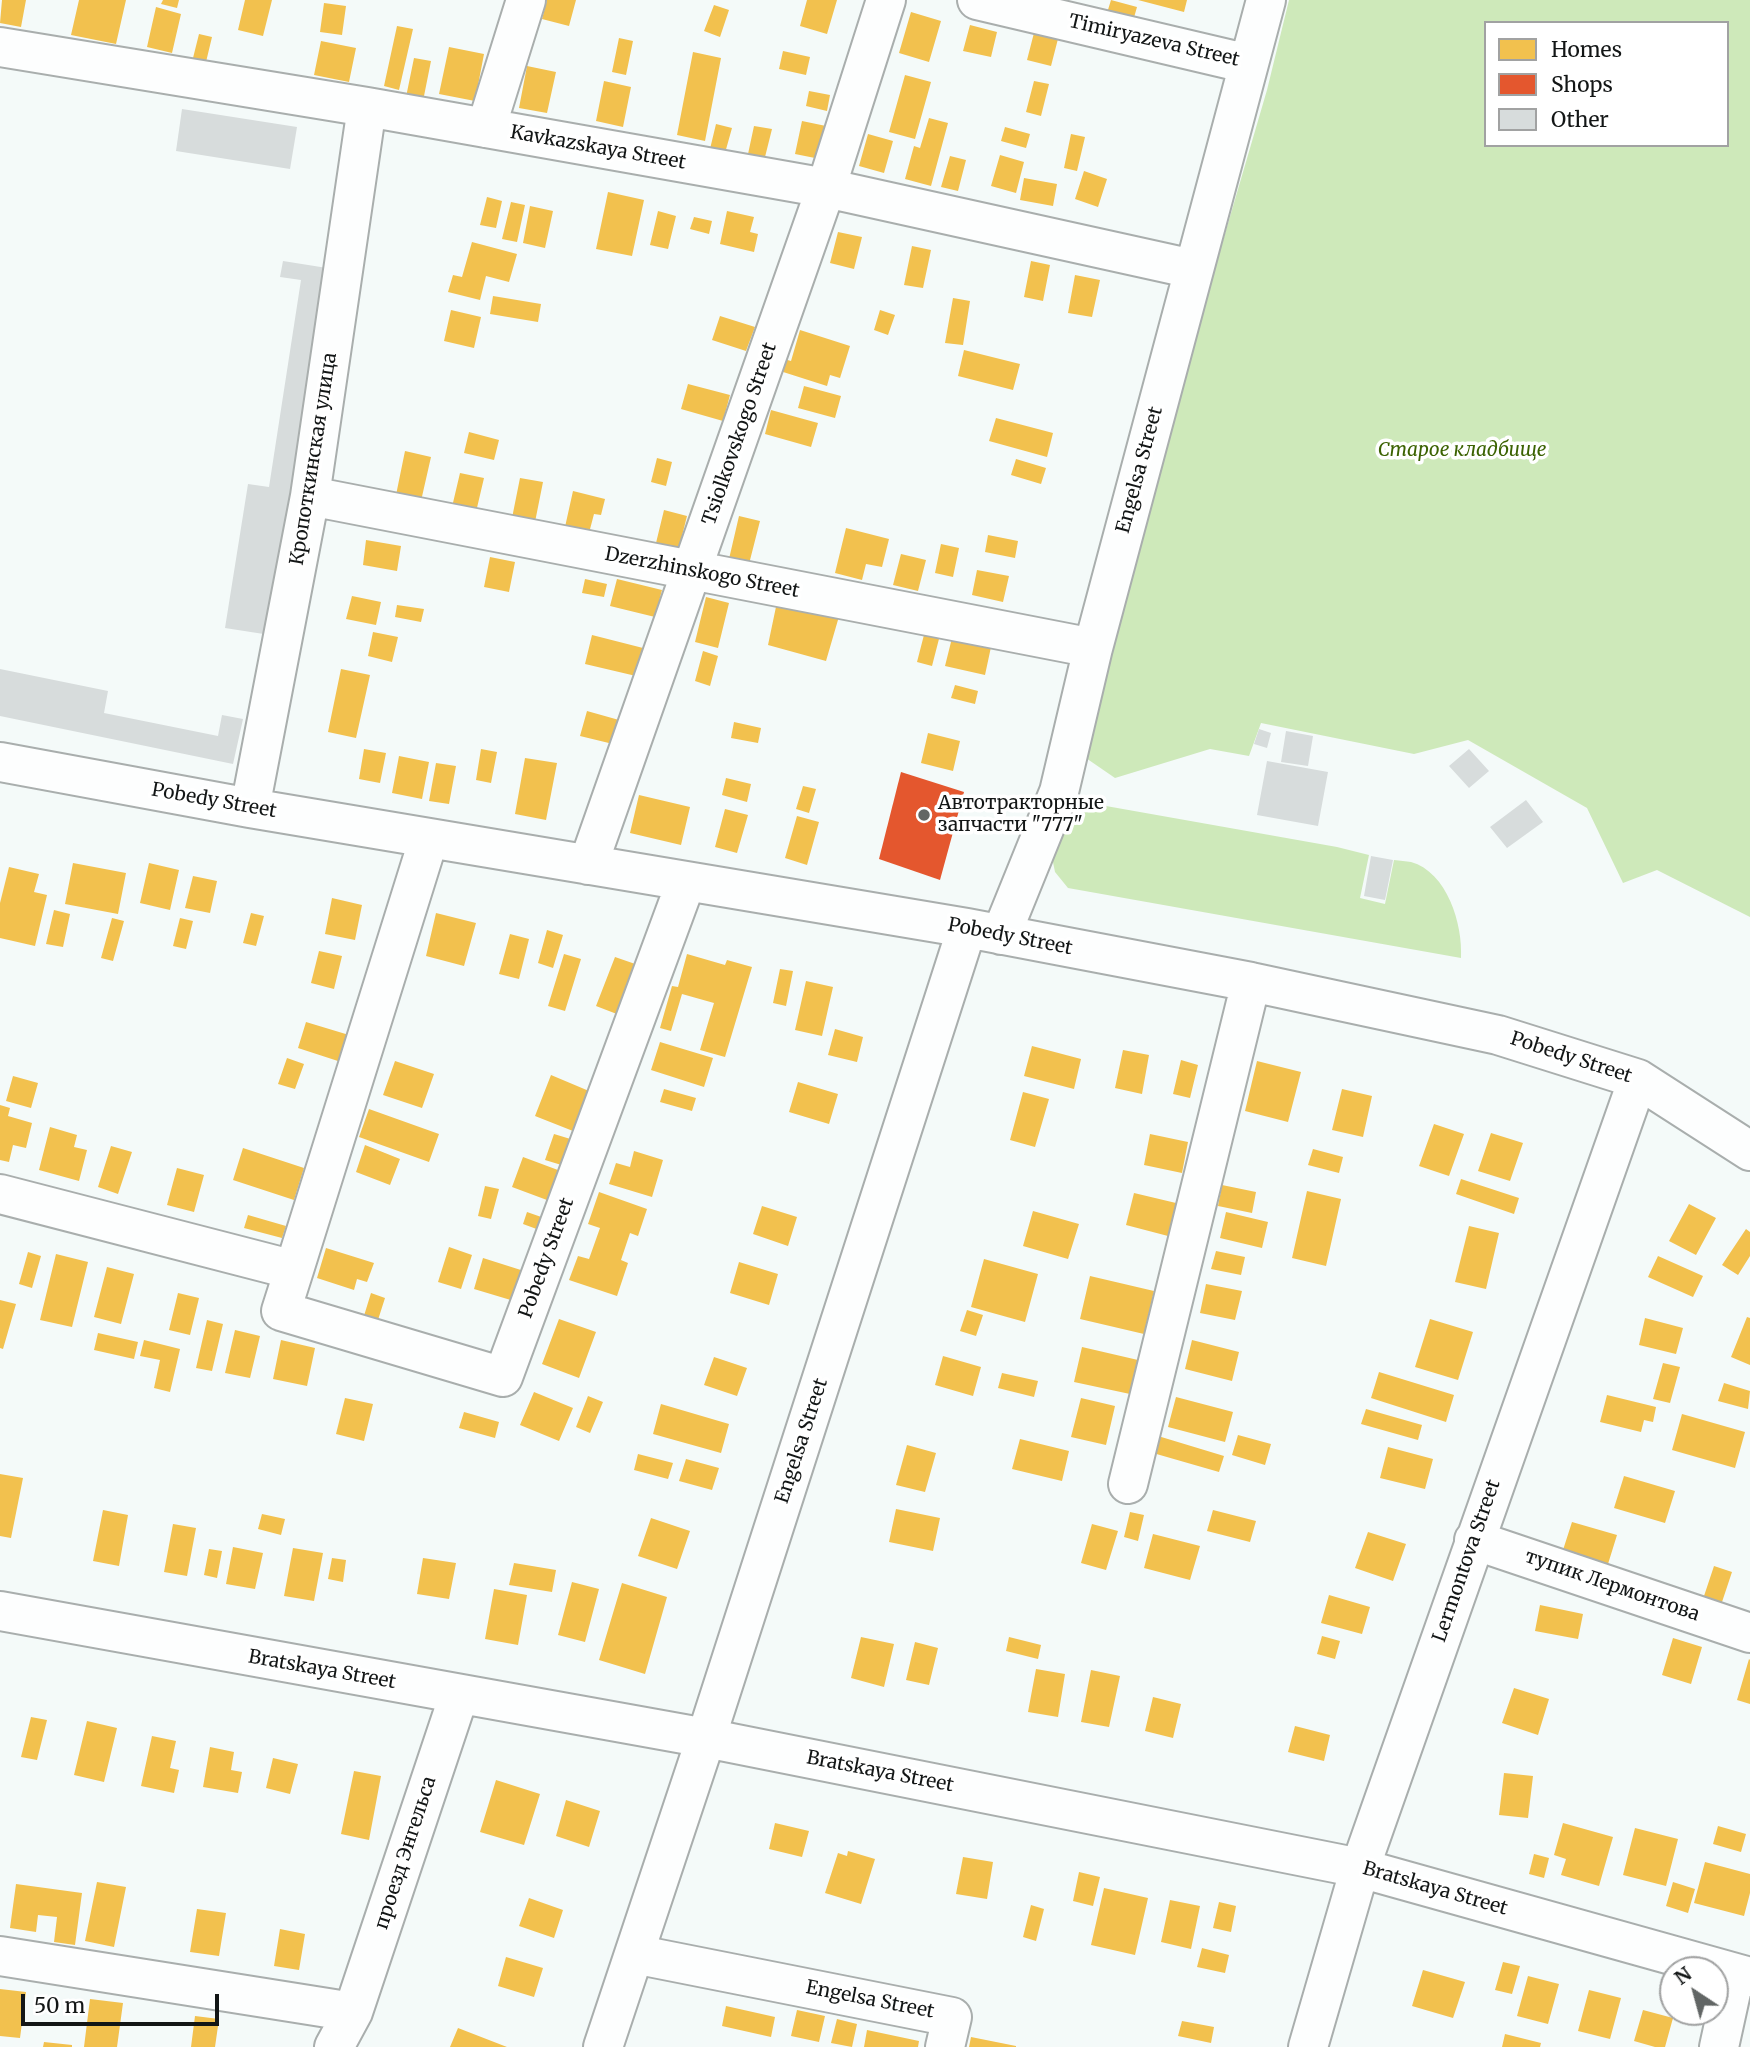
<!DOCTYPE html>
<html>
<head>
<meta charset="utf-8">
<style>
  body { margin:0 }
  #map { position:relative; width:1750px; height:2047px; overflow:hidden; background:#f4faf9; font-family:Merriweather,serif }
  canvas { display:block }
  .legend { position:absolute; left:1484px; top:21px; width:245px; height:126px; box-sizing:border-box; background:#fff; border:2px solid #a1a2a2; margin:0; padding:9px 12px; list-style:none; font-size:21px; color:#131616 }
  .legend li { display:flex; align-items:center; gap:14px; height:35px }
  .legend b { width:35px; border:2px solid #a1a2a2 }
  .north { position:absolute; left:1659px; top:1956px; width:70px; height:70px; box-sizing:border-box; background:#fff; border:2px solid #a1a2a2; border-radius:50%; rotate:324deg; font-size:19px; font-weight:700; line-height:28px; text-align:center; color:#131616 }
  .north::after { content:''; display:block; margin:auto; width:24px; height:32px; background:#626665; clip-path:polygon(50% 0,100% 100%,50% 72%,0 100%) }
  .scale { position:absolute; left:21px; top:1994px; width:198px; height:32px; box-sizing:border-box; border:4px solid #131616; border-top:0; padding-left:9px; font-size:21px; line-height:24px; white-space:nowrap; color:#131616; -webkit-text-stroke:5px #fff; paint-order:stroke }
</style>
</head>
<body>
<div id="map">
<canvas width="1750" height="2047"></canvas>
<ul class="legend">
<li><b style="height:19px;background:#f2c14e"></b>Homes</li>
<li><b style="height:19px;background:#e4572e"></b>Shops</li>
<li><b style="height:19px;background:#d7dcdc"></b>Other</li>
</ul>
<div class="north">N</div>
<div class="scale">50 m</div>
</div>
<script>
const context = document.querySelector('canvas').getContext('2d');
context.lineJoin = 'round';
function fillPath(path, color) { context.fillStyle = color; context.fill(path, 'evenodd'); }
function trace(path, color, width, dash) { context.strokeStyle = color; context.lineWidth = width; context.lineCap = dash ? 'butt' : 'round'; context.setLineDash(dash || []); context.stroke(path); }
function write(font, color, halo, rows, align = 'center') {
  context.font = font + ' Merriweather,serif'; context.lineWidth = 7; context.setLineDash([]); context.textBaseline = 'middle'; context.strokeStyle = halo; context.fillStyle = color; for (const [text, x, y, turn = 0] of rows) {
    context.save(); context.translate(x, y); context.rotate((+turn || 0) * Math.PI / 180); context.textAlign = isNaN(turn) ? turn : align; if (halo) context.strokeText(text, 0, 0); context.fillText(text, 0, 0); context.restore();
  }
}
fillPath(new Path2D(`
  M1289 0H1750V917L1657 870 1623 883 1587 808 1468 740 1414 754 1261 723 1249 756 1210 749 1115 778 1083 756 1082 723 1267 90ZM1486 23H1727V145H1486Z
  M1106 806 1337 847 1369 855 1360 898 1385 904 1394 860C1400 861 1406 861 1411 862 1447 872 1463 924 1461 958L1068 888 1055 872 1051 852 1059 830 1078 810Z`), '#cee9ba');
fillPath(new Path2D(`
  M2 0H26L21 27 0 23Z
  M79 0H126L116 44 71 35Z
  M163 0H179L177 8 161 4Z
  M245 0H272L263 36 238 30Z
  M547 0H576L569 26 542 19Z
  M807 0H837L827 34 800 26Z
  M1111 0 1137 7 1133 21 1107 13Z
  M1138 0H1187L1184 12Z
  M324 3 346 6 342 35 320 32Z
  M714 5 729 10 720 37 704 31Z
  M156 7 181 14 172 53 147 47Z
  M911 12 941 21 929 62 899 53Z
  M970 25 997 32 991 57 963 51Z
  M397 26 413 29 399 90 384 86Z
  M1035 29 1059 35 1051 66 1027 60Z
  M199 34 212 37 206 62 193 58Z
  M619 38 633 41 626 75 612 72Z
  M321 41 356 48 349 82 314 75Z
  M449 47 484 54 475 101 439 94Z
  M783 51 810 57 806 75 779 69Z
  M693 52 721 58 705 141 677 135Z
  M414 58 431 61 423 101 406 97Z
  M527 66 556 72 547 113 519 108Z
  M905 75 931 82 915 139 889 132Z
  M604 81 631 87 623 127 596 121Z
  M1034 81 1049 84 1041 116 1026 112Z
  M809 91 830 95 827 111 806 106Z
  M929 118 948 123 931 186 905 179 914 146 920 148Z
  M802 121 826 126 820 159 795 154Z
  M716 124 732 128 725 153 710 149Z
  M754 126 772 129 765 157 748 154Z
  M1005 127 1030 134 1026 148 1001 141Z
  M868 134 893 141 884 173 859 166Z
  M1071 134 1085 137 1077 171 1064 168Z
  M1000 155 1024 162 1016 193 991 186Z
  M950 156 966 160 958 191 941 187Z
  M1084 171 1107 179 1098 207 1075 199Z
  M1024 178 1057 184 1053 206 1020 200Z
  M608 192 644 200 632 256 596 249Z
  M487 197 502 201 496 228 480 225Z
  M511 202 525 205 517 242 502 239Z
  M530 206 553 211 545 248 523 243Z
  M658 211 676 216 668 249 650 245Z
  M727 211 754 217 750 232 758 234 754 252 720 244Z
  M694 217 712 221 709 234 690 229Z
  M838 232 862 237 854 269 830 263Z
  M472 242 517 254 509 282 486 276 480 300 448 292 453 275 462 277Z
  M912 246 931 250 923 288 904 285Z
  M1031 261 1050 265 1043 301 1024 297Z
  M1075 275 1100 280 1092 317 1068 313Z
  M493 296 541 304 538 322 490 314Z
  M953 298 970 301 963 345 945 343Z
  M451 310 481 317 474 348 444 341Z
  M880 310 895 315 888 335 874 330Z
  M720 316 755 327 746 351 712 340Z
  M800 330 850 346 840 378 830 375 827 386 780 371 784 359 791 361Z
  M964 350 1020 364 1013 390 958 376Z
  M688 384 730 395 723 421 681 409Z
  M804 386 841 396 835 418 798 408Z
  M771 410 818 423 811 447 765 434Z
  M996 418 1053 433 1047 457 989 441Z
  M469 432 499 440 494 460 464 453Z
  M405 451 431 457 421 501 396 495Z
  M657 458 672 462 666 486 651 482Z
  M1016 459 1046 468 1041 484 1011 475Z
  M460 473 484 478 476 512 452 507Z
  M520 478 543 482 535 522 512 518Z
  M573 491 605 499 601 515 594 514 589 533 565 527Z
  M664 510 687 516 679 548 656 543Z
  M739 516 760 521 749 564 729 559Z
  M846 528 889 539 882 567 866 564 862 580 835 573Z
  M988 535 1018 541 1015 558 985 552Z
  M366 540 401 546 397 571 363 565Z
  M941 544 959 548 953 577 935 573Z
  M901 554 926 560 918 591 893 585Z
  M490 557 515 562 509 592 484 587Z
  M977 570 1009 576 1003 602 972 595Z
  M585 579 607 584 604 597 582 593Z
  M617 579 662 590 655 617 610 606Z
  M352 596 381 602 376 625 346 619Z
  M706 597 729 603 718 648 695 642Z
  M777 602 840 613 826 661 768 645Z
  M397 605 424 609 421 622 395 617Z
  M925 631 940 635 932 666 917 662Z
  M373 632 398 637 392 662 368 656Z
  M592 635 643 648 636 676 585 664Z
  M952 638 991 647 985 675 945 666Z
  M703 651 718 656 710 686 695 681Z
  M341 669 370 675 356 738 328 732Z
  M955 685 978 691 975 704 951 698Z
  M587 711 619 720 613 744 580 736Z
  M734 722 761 728 758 743 731 738Z
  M928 733 960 741 953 771 921 763Z
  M364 749 386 753 380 783 359 779Z
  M481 749 497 752 491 783 476 780Z
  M399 756 429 762 422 799 392 793Z
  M525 758 557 763 546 820 515 814Z
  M436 763 456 766 449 804 429 801Z
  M726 778 751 784 747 802 722 795Z
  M803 786 816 789 809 813 796 809Z
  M639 795 690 807 681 845 630 833Z
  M725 809 748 815 737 853 715 847Z
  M797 816 819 822 807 865 785 858Z
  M73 863 126 873 118 914 65 904Z
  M149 863 179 870 170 910 140 903Z
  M9 867 39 874 34 892 47 895 35 946 0 938V903Z
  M193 876 217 881 210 913 185 908Z
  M332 898 362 905 355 940 325 934Z
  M54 910 70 914 63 947 46 944Z
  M251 913 264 916 256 946 243 943Z
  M436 913 476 923 464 966 426 956Z
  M112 918 124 921 113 961 101 958Z
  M180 918 193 921 186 949 173 946Z
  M547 930 563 935 553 968 538 963Z
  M510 934 529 939 519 979 499 974Z
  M319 951 342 956 334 989 311 983Z
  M564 954 581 959 565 1011 548 1006Z
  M687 954 725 965 727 960 752 967 725 1057 700 1050 714 1003 682 994 671 1031 660 1028 672 986 678 987Z
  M615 957 641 966 622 1016 596 1006Z
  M780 969 793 971 786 1006 773 1003Z
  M806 981 833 987 822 1036 795 1030Z
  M306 1022 349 1035 341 1062 298 1048Z
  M835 1029 863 1037 857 1062 828 1055Z
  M660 1042 713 1058 704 1087 651 1070Z
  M1032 1046 1081 1059 1074 1089 1024 1076Z
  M1123 1050 1149 1055 1142 1094 1115 1088Z
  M287 1058 304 1064 295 1089 278 1084Z
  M1181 1060 1198 1065 1190 1098 1173 1094Z
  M395 1061 434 1074 422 1108 383 1095Z
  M1257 1061 1301 1072 1288 1122 1245 1111Z
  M551 1075 589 1091 573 1131 535 1116Z
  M13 1076 38 1083 31 1108 6 1101Z
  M798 1082 838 1094 829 1124 789 1112Z
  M664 1089 696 1098 692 1111 660 1102Z
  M1342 1089 1372 1096 1363 1137 1332 1130Z
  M1023 1092 1049 1099 1035 1147 1010 1140Z
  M0 1105 10 1108 8 1116 32 1123 26 1148 13 1145 9 1162 0 1160Z
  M369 1109 439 1134 429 1162 359 1137Z
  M1434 1124 1464 1134 1449 1176 1419 1166Z
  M50 1127 77 1135 74 1147 87 1150 79 1181 39 1170Z
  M1491 1133 1523 1143 1510 1181 1478 1171Z
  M554 1134 577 1141 568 1167 545 1160Z
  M1150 1134 1188 1142 1182 1173 1144 1165Z
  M365 1145 400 1159 390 1185 356 1172Z
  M111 1146 132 1152 118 1194 98 1187Z
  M243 1148 304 1168 294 1200 233 1180Z
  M1313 1149 1343 1157 1339 1173 1308 1165Z
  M634 1151 663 1160 652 1197 609 1184 616 1163 630 1167Z
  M523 1157 566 1173 555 1203 512 1187Z
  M177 1168 204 1175 194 1212 167 1205Z
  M1461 1179 1519 1198 1514 1214 1456 1194Z
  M1222 1185 1256 1192 1252 1213 1218 1206Z
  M485 1186 499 1189 491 1219 478 1216Z
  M1307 1191 1341 1199 1326 1266 1292 1258Z
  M599 1192 647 1209 638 1236 630 1233 621 1260 628 1263 617 1296 569 1280 578 1256 589 1259 600 1228 588 1224Z
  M1134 1193 1176 1203 1168 1236 1126 1225Z
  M1689 1204 1716 1218 1696 1255 1669 1241Z
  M762 1206 797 1217 788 1246 753 1234Z
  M1033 1211 1079 1224 1068 1259 1023 1246Z
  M527 1212 547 1219 542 1231 523 1224Z
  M1226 1212 1268 1222 1262 1248 1220 1238Z
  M248 1215 286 1226 282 1238 244 1228Z
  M1469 1226 1499 1233 1486 1289 1455 1282Z
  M1746 1229 1750 1232V1256L1738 1275 1722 1265Z
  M449 1247 472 1255 461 1289 438 1282Z
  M326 1248 374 1263 367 1282 357 1279 354 1290 317 1278Z
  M1216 1251 1245 1257 1241 1275 1211 1269Z
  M28 1252 41 1256 32 1288 19 1284Z
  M56 1254 88 1262 72 1327 40 1320Z
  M1658 1256 1703 1276 1693 1297 1648 1277Z
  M483 1258 524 1271 514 1301 474 1289Z
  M984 1259 1038 1274 1025 1322 971 1307Z
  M739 1262 778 1274 769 1305 730 1293Z
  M107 1267 134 1274 121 1324 94 1317Z
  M1090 1276 1154 1291 1144 1334 1080 1319Z
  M1206 1284 1242 1291 1235 1320 1200 1313Z
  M178 1293 199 1298 190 1335 169 1330Z
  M371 1293 385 1298 377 1323 363 1319Z
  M0 1300 16 1304 3 1349 0 1348Z
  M967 1310 983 1315 976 1336 960 1331Z
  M1747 1317 1750 1318V1365L1731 1357Z
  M1645 1318 1683 1328 1676 1354 1639 1345Z
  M559 1319 596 1332 579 1378 542 1364Z
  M1430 1319 1473 1332 1458 1380 1415 1367Z
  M207 1320 223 1324 212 1371 196 1368Z
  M235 1330 260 1336 250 1378 225 1373Z
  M98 1333 138 1342 134 1359 94 1350Z
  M144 1340 180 1349 170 1392 154 1388 160 1360 140 1356Z
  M281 1340 315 1348 307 1386 273 1379Z
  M1192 1340 1239 1352 1232 1381 1185 1369Z
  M1082 1347 1138 1360 1130 1394 1074 1382Z
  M943 1356 981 1367 973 1396 935 1385Z
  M714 1357 747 1368 737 1396 704 1385Z
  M1663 1363 1680 1367 1670 1403 1653 1399Z
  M1379 1372 1454 1395 1446 1422 1371 1398Z
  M1002 1373 1038 1381 1034 1397 998 1388Z
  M1724 1383 1750 1391 1748 1409 1718 1401Z
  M534 1392 573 1408 559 1441 520 1425Z
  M1607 1395 1656 1407 1653 1422 1644 1420 1641 1432 1600 1422Z
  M588 1396 603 1402 590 1433 576 1427Z
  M1176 1397 1233 1412 1225 1442 1168 1427Z
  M345 1398 373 1404 364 1441 336 1434Z
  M1081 1398 1115 1406 1106 1445 1071 1437Z
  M661 1404 729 1424 721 1453 653 1434Z
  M1366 1409 1422 1425 1418 1440 1361 1424Z
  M464 1412 499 1422 495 1438 459 1428Z
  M1682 1414 1745 1432 1735 1468 1672 1450Z
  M1238 1435 1271 1444 1265 1465 1232 1455Z
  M1158 1436 1224 1456 1219 1472 1153 1453Z
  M1020 1439 1069 1451 1062 1481 1012 1469Z
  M907 1445 936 1453 925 1492 896 1485Z
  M1388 1447 1433 1459 1425 1489 1380 1478Z
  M638 1454 673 1463 668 1479 634 1470Z
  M686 1459 719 1468 712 1490 679 1481Z
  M0 1474 23 1478 11 1538 0 1536Z
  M1624 1476 1675 1491 1665 1523 1614 1508Z
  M896 1509 940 1518 933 1551 889 1542Z
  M103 1510 128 1515 119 1566 93 1561Z
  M1213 1510 1256 1521 1250 1542 1207 1531Z
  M1130 1512 1144 1515 1138 1541 1124 1537Z
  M262 1514 285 1519 281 1535 258 1529Z
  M651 1518 690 1531 677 1569 638 1556Z
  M1572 1522 1617 1535 1608 1564 1563 1550Z
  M173 1524 196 1528 187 1576 164 1572Z
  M1092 1524 1118 1531 1106 1570 1081 1563Z
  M1368 1532 1406 1544 1393 1581 1355 1568Z
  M1153 1534 1200 1546 1190 1580 1144 1568Z
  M233 1547 263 1553 255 1589 226 1584Z
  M293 1548 323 1553 314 1601 284 1596Z
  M209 1549 222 1551 217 1578 204 1575Z
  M332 1558 346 1560 343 1582 328 1579Z
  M423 1558 456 1563 449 1599 417 1594Z
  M514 1563 556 1570 552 1592 509 1585Z
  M1714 1566 1732 1572 1720 1608 1702 1602Z
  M572 1582 599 1589 585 1642 558 1635Z
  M622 1583 667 1597 645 1674 599 1660Z
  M494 1589 527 1595 518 1645 485 1639Z
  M1329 1595 1370 1607 1362 1634 1321 1623Z
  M1540 1605 1583 1614 1578 1639 1535 1631Z
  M1322 1636 1340 1641 1335 1659 1317 1654Z
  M861 1637 894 1644 884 1687 851 1678Z
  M1009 1637 1041 1645 1038 1659 1006 1651Z
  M1673 1638 1702 1647 1691 1684 1662 1675Z
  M915 1642 938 1648 929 1685 906 1680Z
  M1749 1659 1750 1660V1704L1737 1700Z
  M1036 1669 1065 1674 1058 1717 1028 1712Z
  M1091 1670 1120 1676 1109 1727 1081 1722Z
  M1514 1688 1549 1699 1538 1735 1502 1723Z
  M1153 1697 1181 1704 1173 1738 1145 1731Z
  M31 1717 47 1720 37 1760 21 1757Z
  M87 1721 117 1728 104 1782 74 1775Z
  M1295 1726 1330 1735 1324 1761 1288 1752Z
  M152 1736 176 1741 170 1768 179 1770 174 1793 141 1786Z
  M210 1747 234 1752 231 1770 242 1772 238 1793 203 1787Z
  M273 1758 298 1764 290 1794 266 1788Z
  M354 1771 381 1776 369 1840 341 1834Z
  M1504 1773 1533 1776 1528 1818 1499 1815Z
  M496 1780 540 1794 524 1845 480 1832Z
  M566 1800 600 1811 589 1847 556 1836Z
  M775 1823 809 1831 802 1857 769 1849Z
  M1563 1823 1613 1837 1599 1886 1561 1875 1566 1859 1554 1855Z
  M1718 1826 1746 1834 1741 1852 1713 1844Z
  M1635 1828 1678 1839 1666 1886 1623 1875Z
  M848 1851 875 1859 861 1904 825 1893 838 1853 847 1856Z
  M1534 1854 1549 1858 1544 1878 1529 1874Z
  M963 1857 993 1862 987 1899 956 1894Z
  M1705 1862 1750 1874V1893L1744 1916 1694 1903Z
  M1079 1872 1100 1877 1093 1906 1073 1901Z
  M97 1882 126 1887 114 1947 85 1941Z
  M1673 1882 1695 1889 1688 1913 1666 1906Z
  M16 1884 82 1893 75 1945 54 1942 57 1917 38 1915 36 1932 10 1928Z
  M1104 1888 1148 1898 1135 1955 1091 1945Z
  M529 1898 563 1910 554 1938 519 1926Z
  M1170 1900 1200 1906 1191 1949 1161 1942Z
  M1219 1902 1236 1906 1231 1932 1213 1928Z
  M1031 1905 1044 1909 1036 1941 1023 1937Z
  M197 1909 226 1913 219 1956 190 1952Z
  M280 1929 305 1934 299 1970 274 1966Z
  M1202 1948 1229 1955 1225 1973 1197 1967Z
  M506 1957 543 1968 534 1997 498 1986Z
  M1503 1962 1520 1966 1512 1994 1495 1990Z
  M1423 1970 1465 1982 1453 2018 1412 2006Z
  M1528 1976 1559 1984 1548 2024 1517 2016Z
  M0 1989 26 1992 20 2038 0 2036Z
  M1589 1990 1621 1998 1610 2039 1578 2031Z
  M90 1999 123 2003 117 2047H84Z
  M726 2006 775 2017 771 2037 722 2026Z
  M797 2010 825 2016 819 2042 791 2036Z
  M1643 2010 1673 2018 1665 2047H1655L1634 2041Z
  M195 2016 219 2019 215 2047H191Z
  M837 2019 857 2024 852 2047 831 2043Z
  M1182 2021 1214 2027 1211 2043 1178 2036Z
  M458 2028 507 2047H450Z
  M867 2030 919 2041 918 2047H864Z
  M1505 2034 1541 2043 1540 2047H1502Z
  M971 2037 1016 2046V2047H969Z
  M44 2042 72 2045V2047H43Z`), '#f2c14e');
fillPath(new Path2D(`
  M901 772 964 792 940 880 879 859Z`), '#e4572e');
fillPath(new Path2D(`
  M182 109 297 127 290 169 176 151Z
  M283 261 327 268 270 635 225 628 248 484 269 487 301 280 280 277Z
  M0 669 108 691 104 713 218 736 222 715 243 719 233 764 0 716Z
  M1259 729 1271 733 1267 748 1254 744Z
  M1286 731 1313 736 1308 766 1281 762Z
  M1469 749 1489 771 1469 788 1449 766Z
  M1267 761 1328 772 1318 826 1257 815Z
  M1526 800 1543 822 1507 848 1490 827Z
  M1371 856 1393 860 1385 900 1364 896Z`), '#d7dcdc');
const minor = new Path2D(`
  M977 0 1249 64
  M0 47 367 107 826 188 1193 269
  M486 128 526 0
  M310 496 1093 648
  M0 762 250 808 967 928 1251 982 1498 1035 1638 1079 1750 1151
  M250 808 310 496 367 107
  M588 865 826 188 886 0
  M1001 935 1059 792 1093 648 1266 0
  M0 1194 294 1270 281 1311 503 1377 686 882
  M294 1270 429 838
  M1128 1484 1251 982
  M1474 1540 1750 1633
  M0 1611 706 1738 1360 1868 1750 1977
  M634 1954 952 2017 945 2047
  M0 1956 353 2012
  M334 2047 353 2012 459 1695
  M603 2047 706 1738 967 928
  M1308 2047 1360 1868 1638 1079
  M1719 2047 1735 1974`);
trace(minor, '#a9aead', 42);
trace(minor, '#fdfefe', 38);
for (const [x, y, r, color] of [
  [924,815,7,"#626665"]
]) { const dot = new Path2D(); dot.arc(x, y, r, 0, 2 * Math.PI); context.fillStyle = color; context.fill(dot); trace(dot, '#fff', 2.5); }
write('19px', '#131616', '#fff', [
  ["Timiryazeva Street",1154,41,13],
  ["Kavkazskaya Street",598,148,10],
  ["Tsiolkovskogo Street",740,434,-71],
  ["Кропоткинская улица",314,459,-81],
  ["Engelsa Street",1140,470,-75],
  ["Dzerzhinskogo Street",702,573,11],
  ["Pobedy Street",214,801,10],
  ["Pobedy Street",1010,937,11],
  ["Pobedy Street",1571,1058,18],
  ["Pobedy Street",547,1258,-70],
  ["Engelsa Street",802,1441,-72],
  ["Lermontova Street",1467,1561,-71],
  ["тупик Лермонтова",1612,1586,19],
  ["Bratskaya Street",322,1670,10],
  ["Bratskaya Street",880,1772,11],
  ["проезд Энгельса",406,1853,-72],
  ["Bratskaya Street",1435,1889,16],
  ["Engelsa Street",870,2000,11]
]);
write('italic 19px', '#3b6202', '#fff', [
  ["Старое кладбище",1462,451]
]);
write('19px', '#131616', '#fff', [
  ["Автотракторные",938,804],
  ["запчасти \"777\"",938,826]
], 'left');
</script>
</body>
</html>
